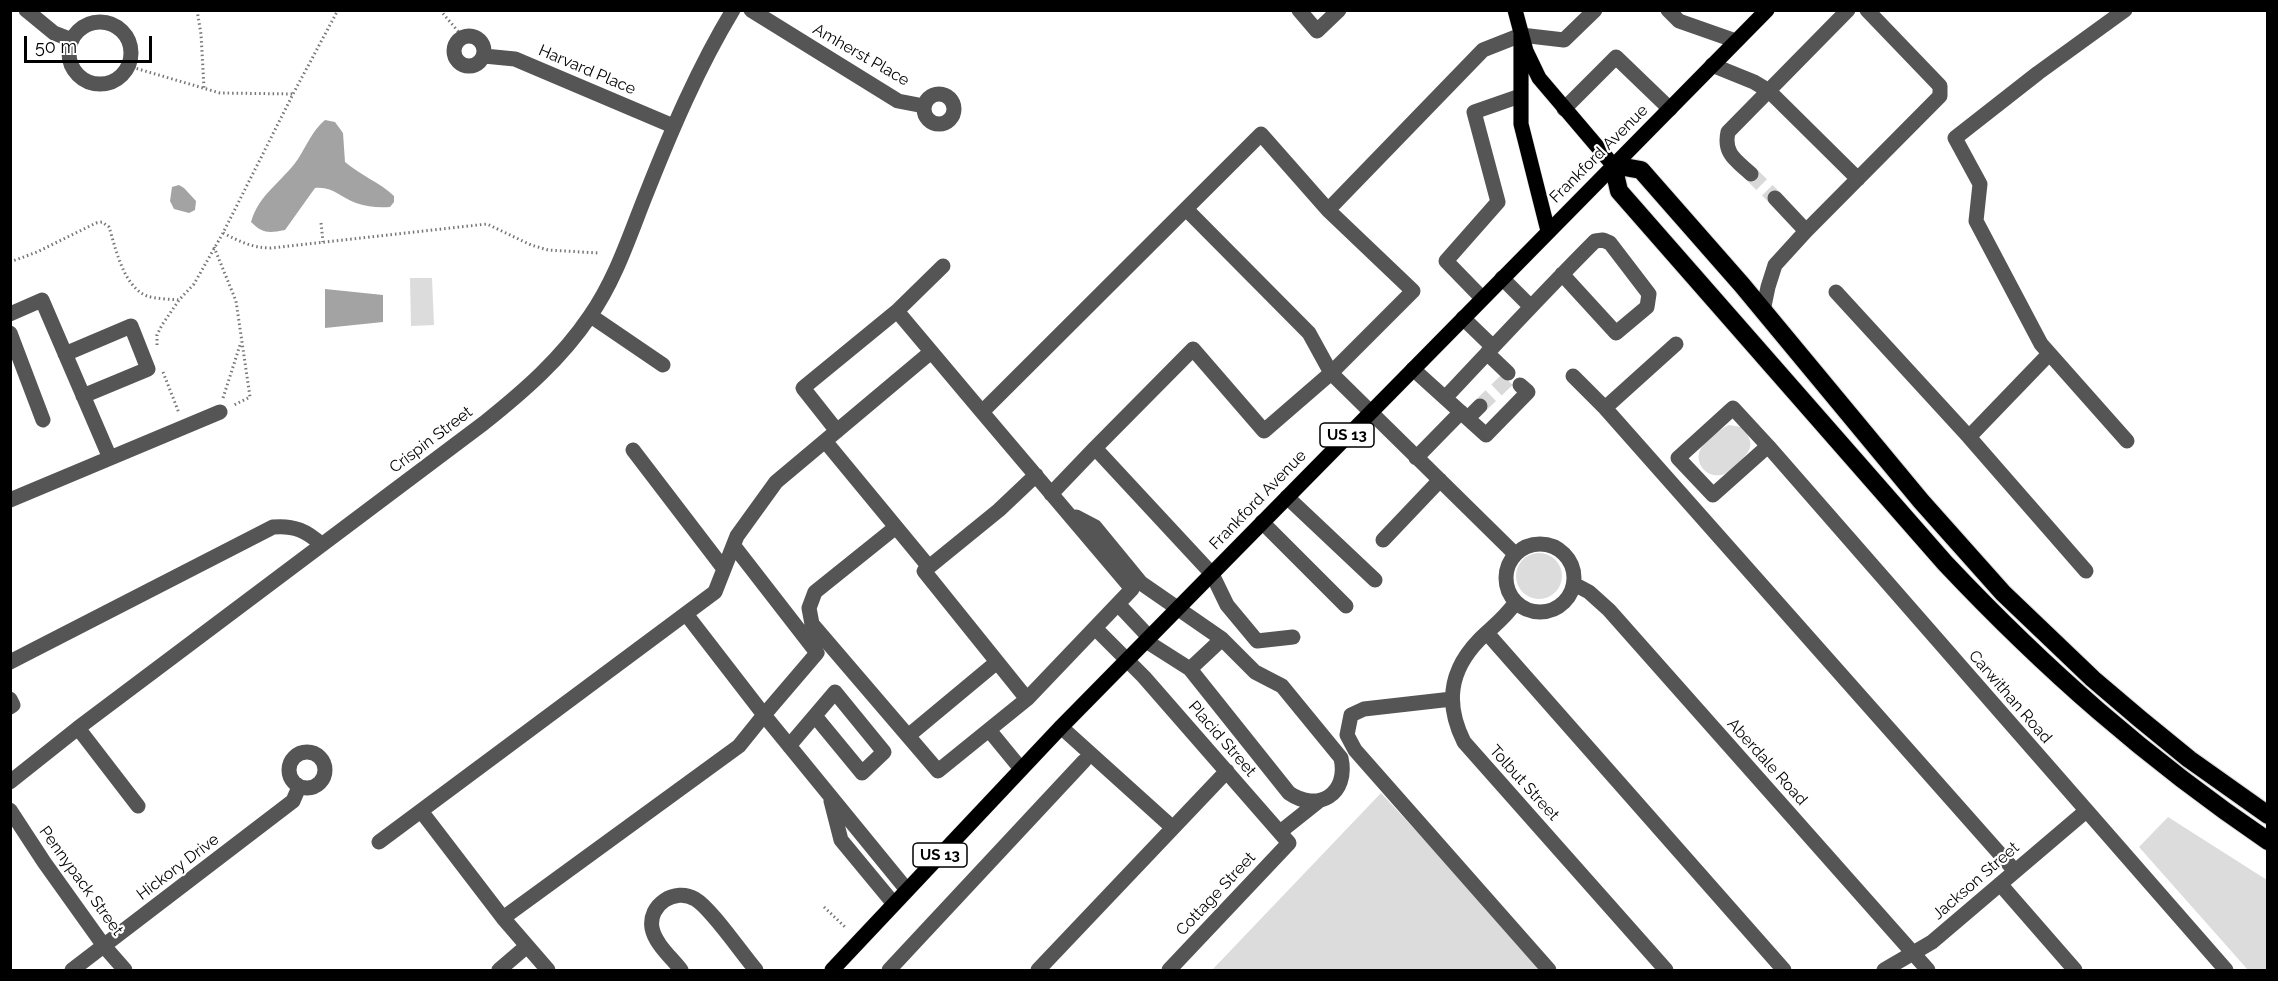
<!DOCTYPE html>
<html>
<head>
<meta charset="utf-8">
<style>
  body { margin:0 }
  #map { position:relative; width:2278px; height:981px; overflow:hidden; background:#fff; font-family:Raleway,sans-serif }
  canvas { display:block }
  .frame { position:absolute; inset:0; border:12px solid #000; pointer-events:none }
  .scale { position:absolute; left:24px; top:36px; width:128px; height:27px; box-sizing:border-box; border:3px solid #000; border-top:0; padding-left:8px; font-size:18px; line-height:21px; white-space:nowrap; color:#000; -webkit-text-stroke:4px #fff; paint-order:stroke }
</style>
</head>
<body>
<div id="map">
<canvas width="2278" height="981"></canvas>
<div class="frame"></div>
<div class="scale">50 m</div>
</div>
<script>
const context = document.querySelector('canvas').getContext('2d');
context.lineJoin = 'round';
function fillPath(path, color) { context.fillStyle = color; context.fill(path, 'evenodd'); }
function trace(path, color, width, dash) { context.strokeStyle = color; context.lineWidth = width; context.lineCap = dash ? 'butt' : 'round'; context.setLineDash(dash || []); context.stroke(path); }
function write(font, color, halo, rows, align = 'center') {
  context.font = font + ' Raleway,sans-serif'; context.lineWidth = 4.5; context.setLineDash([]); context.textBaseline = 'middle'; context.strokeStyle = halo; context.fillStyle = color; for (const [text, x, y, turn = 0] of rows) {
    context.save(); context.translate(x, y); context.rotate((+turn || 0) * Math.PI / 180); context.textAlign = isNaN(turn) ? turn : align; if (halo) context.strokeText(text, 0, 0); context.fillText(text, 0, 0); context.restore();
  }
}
fillPath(new Path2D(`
  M410 278H432L434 325 411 326Z
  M1729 425 1741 427C1757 444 1751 451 1736 465 1731 469 1727 474 1721 475 1706 478 1693 462 1701 448 1706 440 1720 429 1729 425Z
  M1516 576a23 23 0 1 1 46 0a23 23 0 1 1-46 0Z
  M1381 793 1545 970H1212Z
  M2168 817 2267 880V970H2248L2139 847Z`), '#dcdcdc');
fillPath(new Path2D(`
  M325 120 335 122 343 133 345 162C360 175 379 182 394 196V202L390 207C378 208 368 207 356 203 340 197 332 186 315 188L285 230C269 233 263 234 251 222 259 194 282 182 298 159 307 145 312 131 325 120Z
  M179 185 184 188 196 201 195 210 189 213 174 209 170 201 172 187Z
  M325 289 383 295V322L325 328Z`), '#a3a3a3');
trace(new Path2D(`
  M1751 174 1775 198
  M1480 406 1511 376`), '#d9d9d9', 15, [15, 8]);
const major = new Path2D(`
  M1515 10 1526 51 1539 78 1613 165
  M1521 35V124L1548 231
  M832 970 1061 727 1767 10`);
const highway = new Path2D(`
  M2268 815 2189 759 2140 719 2093 679 2003 593 1921 501 1742 285 1641 170 1613 165 1619 191 1945 563C2045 669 2147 759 2268 841`);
trace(major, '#dbdbdb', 16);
trace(highway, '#dbdbdb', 20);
trace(new Path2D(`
  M197 10 201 34 204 88
  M440 10 463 37
  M128 66 220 93 293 94
  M321 223 323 242
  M223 233C239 241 252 248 271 248L487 224 531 245 548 250 598 253
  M214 247 236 301 250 397 232 406
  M10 262 37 252 96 223 102 222 109 227C116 249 123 286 147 296 156 299 169 299 179 300
  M157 345V335L162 325 179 300 194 284 223 233 293 94 338 10
  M163 372 179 413
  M223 398 241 342
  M824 907 845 927`), '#777', 3, [1.5, 3]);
trace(new Path2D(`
  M26 10 54 33 72 40
  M751 10 898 101 924 106
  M1299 10 1317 31 1339 10
  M1668 10 1679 21 1736 41
  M2125 10 2038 73 1955 138 1980 184 1976 221 2041 344 2127 441
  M69 53a31 31 0 1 1 62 0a31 31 0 1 1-62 0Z
  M454 51a15 15 0 1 1 30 0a15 15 0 1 1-30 0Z
  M484 56 515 59 673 126
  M1712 65 1754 82 1769 91 1858 179
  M924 109a15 15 0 1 1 30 0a15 15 0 1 1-30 0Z
  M1564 109 1616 57 1670 109
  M1751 174C1737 161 1723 154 1728 132L1848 10
  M1775 198 1806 231 1940 96V86L1867 10
  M1186 209 1309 333 1331 373 1515 554
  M1328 210 1483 50 1521 35 1564 40 1595 10
  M943 266 897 311 982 412 1261 134 1328 210 1413 291 1331 373 1264 431 1193 349 1095 448
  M1502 278 1531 307
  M1836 292 1969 437 2086 571
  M1482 298 1446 261 1498 202 1474 112 1520 96
  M1763 311 1768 287 1775 265 1806 231
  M10 314 42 300 110 458
  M591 316 663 365
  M1463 318 1493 347
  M10 333 43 420
  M1676 344 1605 408 2015 871
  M1487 353 1508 373
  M65 354 131 326 148 369 83 396
  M1413 369 1486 435 1528 392 1520 385
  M1573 376 1605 408
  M1445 398C1495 345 1544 292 1595 241L1603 240 1610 243 1649 294 1647 307 1616 333 1562 274
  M982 412C1032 471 1082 530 1132 589L1027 699 924 571 999 510 1036 475
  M1468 418 1480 406
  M837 431 803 388 897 311
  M1969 437 2049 354
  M825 441 929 567
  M1768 446 1713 495 1678 458 1733 408 1768 446 2226 970
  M633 450 724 569
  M1416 458 1461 412
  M1051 494 1095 448 1212 574 1227 605 1257 641 1293 637
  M1287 497 1375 580
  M10 500 220 412
  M1076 517 1095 527 1141 583 1222 639 1255 672 1282 686 1341 758C1349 794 1318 813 1289 793L1190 669 1146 641
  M1262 522 1346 606
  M896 527 815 592 809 608 812 624 938 771 1027 699
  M1383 540 1440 480
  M1506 578a34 34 0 1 1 68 0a34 34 0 1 1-68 0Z
  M1574 584 1589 592 1609 610 1928 970
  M1515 603C1505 618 1492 627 1479 640 1449 671 1445 704 1464 742L1666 970
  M1118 604 1149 637
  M686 614 764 715 817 653 734 546
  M1095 628 1144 677 1289 843 1169 970
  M1487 633 1784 970
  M10 662 273 527C294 525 307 531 322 545
  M1190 669 1222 639
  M10 699 13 705 10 707
  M1452 699 1364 709 1351 715 1347 735 1355 750 1549 970
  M1061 727 1173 828
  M78 728 138 806
  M989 730 1021 769
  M908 736 997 662
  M789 746 835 692 884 752 862 773 815 716
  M289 770a18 18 0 1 1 36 0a18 18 0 1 1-36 0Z
  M10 782 78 728 484 423C524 391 561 359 590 316 616 279 630 234 647 192 672 129 698 68 733 10
  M831 801 841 840 894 904
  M10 810 44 862 104 946 125 970
  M421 811 503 918 739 746 764 715 907 890
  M1280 832 1319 801
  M379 842 715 592 737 536 776 482 931 352
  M2000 884 2075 970
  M503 918 548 970
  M72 970 293 801 299 787
  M499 970 527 946
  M681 970C672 958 655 944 652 928 648 905 675 887 695 899 711 908 742 954 756 970
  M889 970 1084 761
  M1038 970 1227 771
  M1884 970 1932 942 2086 811`), '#555', 15);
trace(major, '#000', 15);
trace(highway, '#000', 18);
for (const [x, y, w] of [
  [1347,435,54],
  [940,855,54]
]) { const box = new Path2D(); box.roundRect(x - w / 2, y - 12, w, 24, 4.5); context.fillStyle = '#fff'; context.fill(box); trace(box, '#000', 1.5); }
write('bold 15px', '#000', null, [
  ["US 13",1347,435],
  ["US 13",940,855]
]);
write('16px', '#000', '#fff', [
  ["Amherst Place",861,55,30],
  ["Harvard Place",587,70,23],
  ["Frankford Avenue",1599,154,-45],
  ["Crispin Street",431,440,-37],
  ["Frankford Avenue",1258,500,-46],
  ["Carwithan Road",2010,697,49],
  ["Placid Street",1222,739,49],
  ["Aberdale Road",1767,762,48],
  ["Tolbut Street",1524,783,48],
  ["Hickory Drive",178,867,-37],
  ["Pennypack Street",81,881,54],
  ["Jackson Street",1976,881,-41],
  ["Cottage Street",1216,894,-47]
]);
</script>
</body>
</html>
